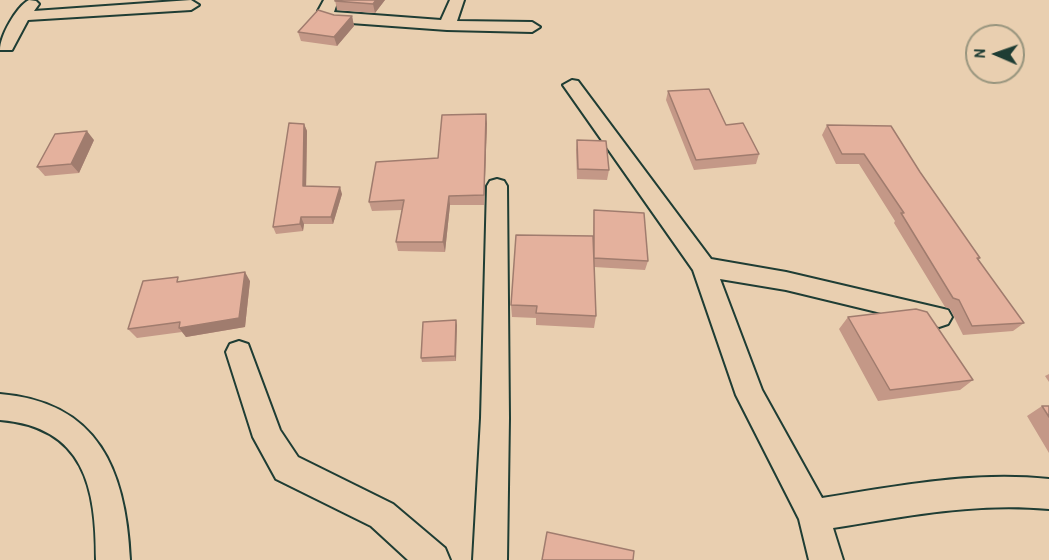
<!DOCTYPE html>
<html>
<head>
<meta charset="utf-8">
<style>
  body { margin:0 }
  #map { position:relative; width:1049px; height:560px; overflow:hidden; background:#e9cfb0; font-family:"Patrick Hand",sans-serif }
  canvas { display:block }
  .north { position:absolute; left:965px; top:24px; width:60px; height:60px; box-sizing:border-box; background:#e9cfb0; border:2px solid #98957e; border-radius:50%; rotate:272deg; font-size:16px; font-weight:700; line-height:24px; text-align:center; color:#1f3d34 }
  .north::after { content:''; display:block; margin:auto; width:21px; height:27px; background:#1f3d34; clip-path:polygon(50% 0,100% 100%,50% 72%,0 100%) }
</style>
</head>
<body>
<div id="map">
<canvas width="1049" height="560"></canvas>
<div class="north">N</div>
</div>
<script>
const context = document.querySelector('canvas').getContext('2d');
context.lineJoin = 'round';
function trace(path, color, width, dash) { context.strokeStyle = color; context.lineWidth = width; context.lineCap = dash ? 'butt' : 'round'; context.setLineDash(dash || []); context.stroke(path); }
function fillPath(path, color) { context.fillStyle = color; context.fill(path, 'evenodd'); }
const minor = new Path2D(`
  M29 0 36 1 39 4 34 11 191 0 199 5 191 10 28 20 12 50H0C0 36 16 7 29 0Z
  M324 0H338L334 12 441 20 450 0H464L457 21 532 22 540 27 532 32 447 30 337 22 324 19 318 11Z
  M572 80 578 81 711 259 786 272 948 310 952 317 948 324 939 327 786 290 720 279 762 390 822 498C898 486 972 471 1049 479V509C976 502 906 516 833 528L843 560H809L799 519 736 395 693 270 563 85Z
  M497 179 504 181 507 186 509 418 507 560H473L481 418 487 186 490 181Z
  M239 341 248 344 280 430 298 457 393 504 445 548 450 560H408L371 526 276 479 253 437 226 352 230 344Z
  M0 394C99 402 126 471 130 560H96C96 488 85 427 0 420Z`);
trace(minor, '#1f3d34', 4);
fillPath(minor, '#e9cfb0');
fillPath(new Path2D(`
  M335 0H385L375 13 337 10Z
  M334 15 352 16 354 26 337 46 301 41 298 32Z
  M668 91 726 125 759 154 756 164 694 170 666 100Z
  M487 123 484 205H450L445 252 398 251 396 242 402 210 372 211 369 202 438 158Z
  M304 124 307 131 306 186 342 194 333 224H304L303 231 276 234 273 227Z
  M827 125 920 172 980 258 978 260 1024 323 1013 331 963 335 950 309 945 307 894 223 895 221 859 164H836L822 135Z
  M94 140 79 173 45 176 37 167Z
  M577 140 609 170 607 180 577 179 576 150Z
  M594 210 648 261 645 270 594 267 596 316 594 328 536 325V318L512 317 511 305 593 236Z
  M181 281H250L245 327 186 337 182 332 137 338 128 329Z
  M848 317 973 380 960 390 878 401 839 329Z
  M456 320V361L422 362 421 358Z
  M1049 374V382L1045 376Z
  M1042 406H1049V453L1027 416Z`), '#c49887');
fillPath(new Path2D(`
  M376 0H385L375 13 373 4Z
  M352 16 354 26 337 46 334 37Z
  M486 114 487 123 484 205V195Z
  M304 124 307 131 306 193 303 186Z
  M87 131 94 140 79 173 71 164Z
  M340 187 342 194 333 224 331 217Z
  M449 196 450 205 445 252 443 242Z
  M301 217 304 224 303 231 300 224Z
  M245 272 250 281 245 327 186 337 179 328Z
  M456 320 457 325 456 361 455 356Z`), '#a07c6e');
const building = new Path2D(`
  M335 0H376L373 4 335 1Z
  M318 10 334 15 352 16 334 37 298 32Z
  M709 89 726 125 743 123 759 154 696 160 668 91Z
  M486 114 484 195 449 196 443 242H396L404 200 369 202 376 162 438 158 442 115Z
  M289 123 304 124 303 186 340 187 331 217H301L300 224 273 227Z
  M827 125 891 126 920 172 980 258H977L1024 323 972 326 959 300 953 298 901 213H904L864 154H842Z
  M87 131 71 164 37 167 55 134Z
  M577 140 606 141 609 170 578 169Z
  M594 210 644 213 648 261 594 258Z
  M516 235 593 236 596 316 536 313 537 306 511 305Z
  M245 272 239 318 179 328 180 322 128 329 143 281 178 277 177 282Z
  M916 309 927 312 973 380 890 390 848 317Z
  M456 320 455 356 421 358 423 322Z
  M1042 406H1049V417Z
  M547 532 634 551 633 560H542Z`);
fillPath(building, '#e4b19d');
trace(building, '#a07c6e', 1.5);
</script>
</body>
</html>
